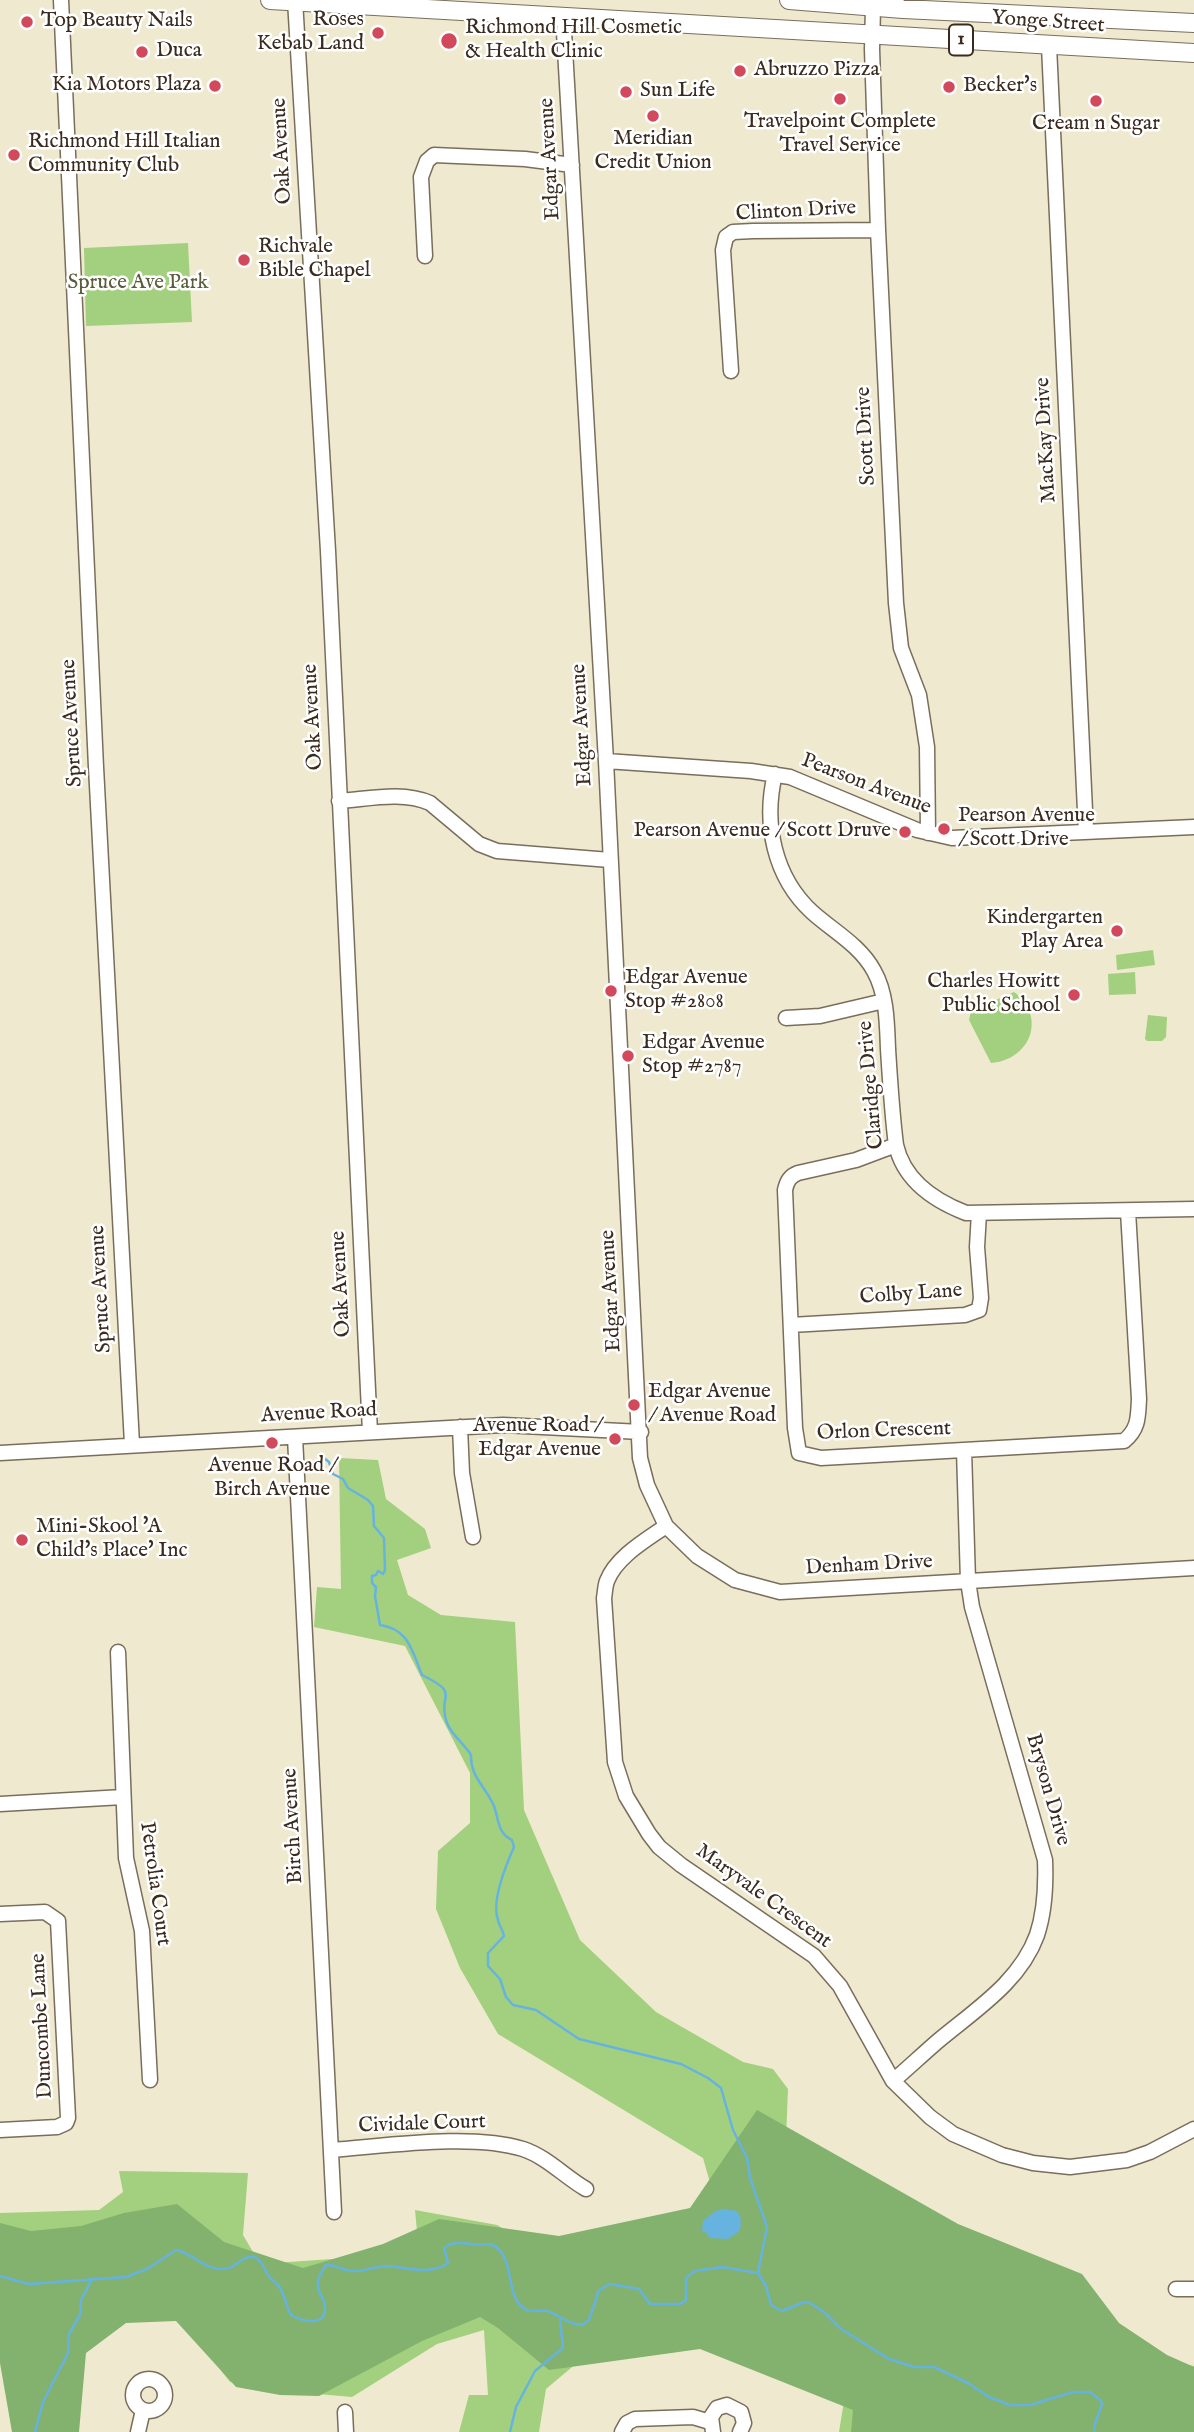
<!DOCTYPE html>
<html>
<head>
<meta charset="utf-8">
<style>
  body { margin:0 }
  canvas { display:block; background:#eee9cf }
</style>
</head>
<body>
<canvas width="1194" height="2432"></canvas>
<script>
const context = document.querySelector('canvas').getContext('2d');
context.lineJoin = 'round';
function fillPath(path, color) { context.fillStyle = color; context.fill(path, 'evenodd'); }
function trace(path, color, width, dash) { context.strokeStyle = color; context.lineWidth = width; context.lineCap = dash ? 'butt' : 'round'; context.setLineDash(dash || []); context.stroke(path); }
function write(font, color, halo, rows, align = 'center') {
  context.font = font + ' "IM FELL English",serif'; context.lineWidth = 5; context.setLineDash([]); context.textBaseline = 'middle'; context.strokeStyle = halo; context.fillStyle = color; for (const [text, x, y, turn = 0] of rows) {
    context.save(); context.translate(x, y); context.rotate((+turn || 0) * Math.PI / 180); context.textAlign = isNaN(turn) ? turn : align; if (halo) context.strokeText(text, 0, 0); context.fillText(text, 0, 0); context.restore();
  }
}
fillPath(new Path2D(`
  M188 243 192 322 86 326 84 248Z
  M1153 950 1155 965 1117 970 1116 955Z
  M1135 972 1136 994 1109 995 1108 974Z
  M1014 992C1047 1016 1031 1060 991 1063L969 1020 971 1011Z
  M1148 1015 1167 1017 1166 1037 1162 1041H1147L1145 1039Z
  M339 1458 378 1460 386 1499 425 1529 431 1548 397 1560 408 1595 441 1615 515 1622 524 1810 580 1940 656 2012 743 2062 773 2069 788 2089 786 2139 1087 2347 1194 2366V2432H839L848 2376 709 2326 584 2357 546 2389 539 2432H459L469 2395H488L484 2330 437 2344 352 2397 284 2391 230 2382 187 2327 160 2305 0 2313V2213L99 2210 123 2192 119 2171 248 2173 243 2235 260 2264 419 2253 415 2210 497 2225 533 2246H728L703 2158 498 2034 460 1968 436 1909 438 1851 470 1823V1773L405 1646 314 1627 317 1587 341 1589Z`), '#a3d07e');
fillPath(new Path2D(`
  M757 2110 958 2224 1082 2274 1119 2323 1167 2355 1194 2367V2432H851L853 2410 700 2349 549 2370 498 2328 480 2317 422 2341 319 2396 280 2395 236 2387 176 2321 126 2323 86 2353 79 2432H12L0 2363V2223L31 2231 81 2226 124 2213 177 2204 224 2242 303 2268 383 2244 439 2219 559 2236 690 2208Z`), '#82b26d');
fillPath(new Path2D(`
  M724 2209 737 2211C742 2218 741 2223 740 2231L728 2239 709 2238 707 2233 702 2231 703 2221 715 2211Z`), '#67b3e0');
trace(new Path2D(`
  M319 1454 329 1462 333 1474 343 1479 348 1488 368 1500 373 1506 374 1526 384 1538 385 1570 383 1574 378 1571 376 1575 372 1576V1583L376 1587 375 1596 380 1625C409 1629 412 1651 422 1675 463 1695 436 1694 447 1723 452 1736 464 1743 471 1755 470 1777 486 1787 494 1806 499 1819 497 1833 512 1840L514 1847C506 1865 491 1901 498 1920 499 1926 503 1930 504 1936L488 1953V1966L500 1979 506 1997 513 2005 536 2010 579 2039 681 2064 708 2078 721 2088 733 2130 747 2158 750 2178 767 2227 758 2273 766 2286 771 2305 782 2311 804 2302 810 2303 824 2312 841 2329 889 2359 914 2367H934L968 2383 989 2397 1010 2405H1030L1073 2392H1090L1100 2400 1102 2404 1094 2427 1095 2432
  M0 2276 29 2284 126 2277 147 2269 176 2250C192 2253 203 2268 220 2269 235 2270 238 2259 249 2257 262 2255 264 2271 270 2278 274 2282 279 2284 281 2290 286 2298 286 2307 291 2315 302 2321 326 2328 325 2307 325 2299 318 2293 318 2286 317 2278 322 2271 326 2265 336 2264 343 2271 353 2271 364 2272 375 2266 387 2266 407 2267 429 2276 448 2263L444 2248C458 2237 474 2248 490 2244 517 2253 503 2296 525 2309 532 2313 540 2310 547 2311 557 2313 565 2324 582 2325L589 2320 599 2290 610 2284 639 2289 650 2304H680L686 2300V2278L695 2271 722 2267 758 2273
  M35 2432 43 2402 68 2353 69 2334 80 2315 81 2300 91 2281
  M510 2432 516 2407 535 2371 563 2348 560 2319`), '#67b3e0', 2.5);
const minor = new Path2D(`
  M61 0 96 767 132 1444
  M295 0 328 551 370 1432
  M871 0 873 7 872 49 878 230 896 603 901 648 919 695 927 747 928 833
  M565 16 564 32 606 761 640 1458 647 1485 666 1526 697 1556 735 1580 780 1592 1194 1568
  M1049 46 1086 832
  M425 256 421 177 427 161 434 155 525 159 572 165
  M731 371 723 250 726 237 733 232 753 231 878 230
  M606 761 751 771 790 777 917 830 952 838 1194 827
  M775 774C763 823 774 877 812 912 833 931 860 945 874 971 887 994 887 1024 888 1049 890 1081 892 1114 896 1145 904 1181 935 1201 966 1213L1194 1209
  M339 801C369 799 402 791 430 803L479 844 497 851 610 860
  M786 1018 820 1016 884 1001
  M896 1145 856 1160 798 1173C790 1176 787 1181 785 1190L795 1428 799 1453 821 1458 1124 1441C1139 1429 1138 1416 1139 1399L1128 1211
  M791 1325 965 1315 979 1310 981 1298 977 1247 979 1213
  M460 1427 462 1473 473 1537
  M295 1437 334 2212
  M0 1453 503 1425 641 1432
  M666 1526C646 1540 616 1557 607 1581 605 1586 605 1593 604 1598L615 1762 626 1796 649 1834 659 1847 681 1865 814 1956 840 1986 893 2081 930 2117 953 2134 1002 2155 1033 2163 1070 2167 1127 2160 1150 2152 1194 2129
  M118 1652 126 1858 142 1931 150 2080
  M0 1804 123 1797
  M0 1914 45 1912 58 1921 68 2118 66 2123 57 2127 0 2130
  M893 2081C908 2068 923 2054 938 2041 975 2010 1020 1982 1037 1935 1045 1911 1046 1885 1045 1860L972 1607 968 1581 964 1450
  M331 2150C387 2146 471 2133 523 2149 547 2157 565 2177 586 2189
  M1176 2289H1194
  M133 2395a16 16 0 1 1 32 0a16 16 0 1 1-32 0Z
  M345 2412 346 2432
  M138 2432 143 2410
  M622 2432 627 2423 635 2419 693 2417 710 2422
  M713 2432 711 2417 717 2408 727 2405 741 2412 744 2423 740 2432`);
const major = new Path2D(`
  M270 0 1194 53
  M789 0 903 9 1194 23`);
trace(minor, '#7a6d5c', 17);
trace(major, '#7a6d5c', 20);
trace(minor, '#fff', 14);
trace(major, '#fff', 18);
for (const [x, y, r, color] of [
  [27,22,7,"#d1495b"],
  [378,33,7,"#d1495b"],
  [449,41,9,"#d1495b"],
  [142,52,7,"#d1495b"],
  [740,71,7,"#d1495b"],
  [215,86,7,"#d1495b"],
  [949,87,7,"#d1495b"],
  [626,92,7,"#d1495b"],
  [840,99,7,"#d1495b"],
  [1096,101,7,"#d1495b"],
  [653,116,7,"#d1495b"],
  [14,155,7,"#d1495b"],
  [244,260,7,"#d1495b"],
  [944,829,7,"#d1495b"],
  [905,832,7,"#d1495b"],
  [1117,931,7,"#d1495b"],
  [611,991,7,"#d1495b"],
  [1074,995,7,"#d1495b"],
  [628,1056,7,"#d1495b"],
  [634,1405,7,"#d1495b"],
  [615,1439,7,"#d1495b"],
  [272,1443,7,"#d1495b"],
  [22,1540,7,"#d1495b"]
]) { const dot = new Path2D(); dot.arc(x, y, r, 0, 2 * Math.PI); context.fillStyle = color; context.fill(dot); trace(dot, '#fff', 2.5); }
for (const [x, y, w] of [
  [961,40,24]
]) { const box = new Path2D(); box.roundRect(x - w / 2, y - 15.5, w, 31, 5); context.fillStyle = '#fff'; context.fill(box); trace(box, '#3b2a1e', 2); }
write('bold 19px', '#3b2a1e', null, [
  ["1",961,40]
]);
write('21px', '#3b2a1e', '#fff', [
  ["Roses",364,21,"right"],
  ["Kebab Land",364,45,"right"],
  ["Top Beauty Nails",41,22],
  ["Richmond Hill Cosmetic",465,29],
  ["& Health Clinic",465,53],
  ["Duca",156,52],
  ["Abruzzo Pizza",754,71],
  ["Kia Motors Plaza",201,86,"right"],
  ["Becker's",963,87],
  ["Sun Life",640,92],
  ["Travelpoint Complete",840,123,"center"],
  ["Travel Service",840,147,"center"],
  ["Cream n Sugar",1096,125,"center"],
  ["Meridian",653,140,"center"],
  ["Credit Union",653,164,"center"],
  ["Richmond Hill Italian",28,143],
  ["Community Club",28,167],
  ["Richvale",258,248],
  ["Bible Chapel",258,272],
  ["Pearson Avenue",958,817],
  ["/ Scott Drive",958,841],
  ["Pearson Avenue / Scott Druve",891,832,"right"],
  ["Kindergarten",1103,919,"right"],
  ["Play Area",1103,943,"right"],
  ["Edgar Avenue",625,979],
  ["Stop #2808",625,1003],
  ["Charles Howitt",1060,983,"right"],
  ["Public School",1060,1007,"right"],
  ["Edgar Avenue",642,1044],
  ["Stop #2787",642,1068],
  ["Edgar Avenue",648,1393],
  ["/ Avenue Road",648,1417],
  ["Avenue Road /",601,1427,"right"],
  ["Edgar Avenue",601,1451,"right"],
  ["Avenue Road /",272,1467,"center"],
  ["Birch Avenue",272,1491,"center"],
  ["Mini-Skool 'A",36,1528],
  ["Child's Place' Inc",36,1552]
], 'left');
write('21px', '#3b2a1e', '#fff', [
  ["Yonge Street",1048,23,4],
  ["Oak Avenue",283,151,-93],
  ["Edgar Avenue",551,159,-93],
  ["Clinton Drive",796,212,-3],
  ["Scott Drive",867,436,-93],
  ["MacKay Drive",1047,440,-93],
  ["Oak Avenue",314,717,-93],
  ["Spruce Avenue",73,723,-93],
  ["Edgar Avenue",583,725,-93],
  ["Pearson Avenue",866,785,21],
  ["Claridge Drive",872,1085,-95],
  ["Oak Avenue",342,1284,-93],
  ["Spruce Avenue",102,1289,-93],
  ["Edgar Avenue",612,1291,-93],
  ["Colby Lane",911,1295,-4],
  ["Avenue Road",319,1414,-3],
  ["Orlon Crescent",884,1432,-2],
  ["Denham Drive",869,1566,-3],
  ["Bryson Drive",1047,1790,74],
  ["Birch Avenue",294,1826,-93],
  ["Petrolia Court",154,1884,82],
  ["Maryvale Crescent",763,1897,36],
  ["Duncombe Lane",43,2026,-93],
  ["Cividale Court",422,2125,-2]
]);
write('21px', '#5a5c3b', '#fff', [
  ["Spruce Ave Park",138,284]
]);
</script>
</body>
</html>
